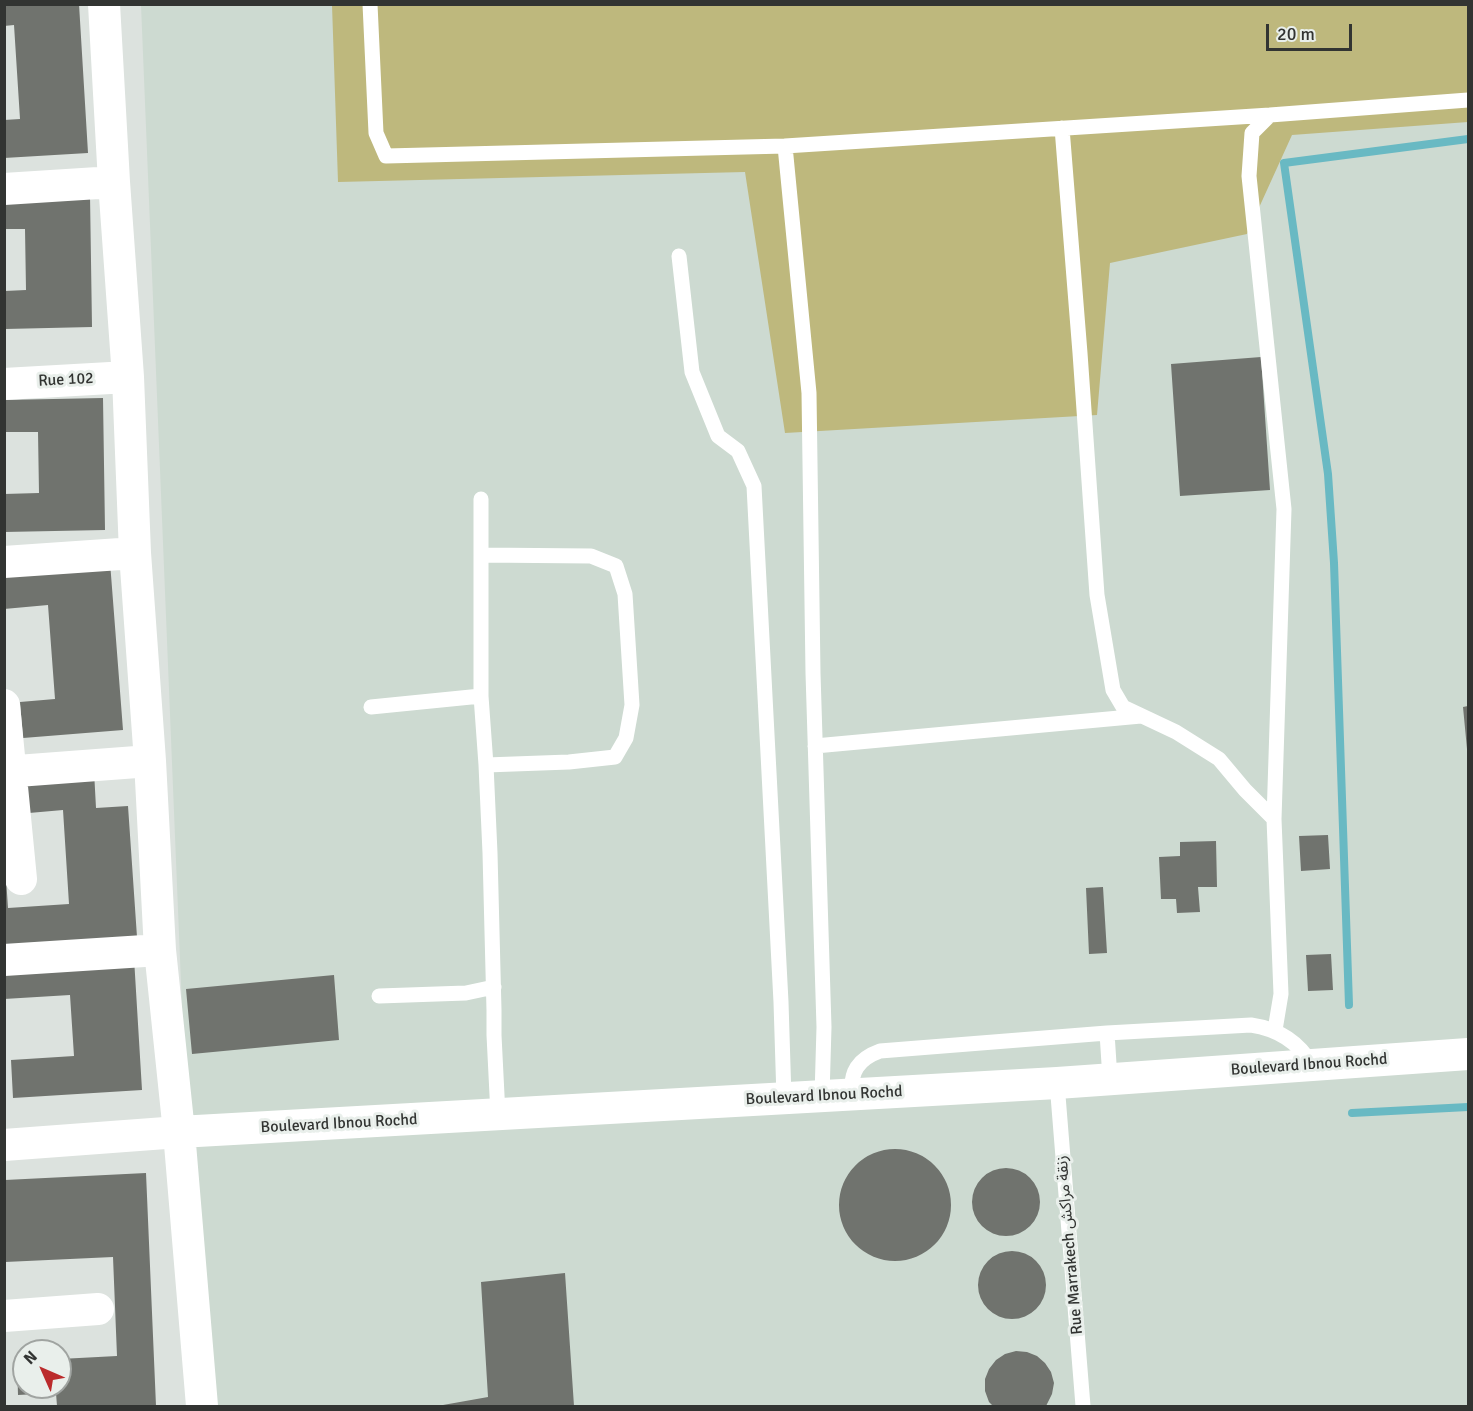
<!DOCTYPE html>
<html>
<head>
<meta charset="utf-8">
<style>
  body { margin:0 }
  #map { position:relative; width:1473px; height:1411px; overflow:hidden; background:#dce2de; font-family:Signika,sans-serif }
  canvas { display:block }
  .frame { position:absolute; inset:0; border:6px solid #323432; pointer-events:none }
  .north { position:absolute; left:12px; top:1339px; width:60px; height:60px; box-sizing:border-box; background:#e9efeb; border:2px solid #a0a4a1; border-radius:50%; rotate:315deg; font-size:16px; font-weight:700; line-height:24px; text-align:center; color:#323432 }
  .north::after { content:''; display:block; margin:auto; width:21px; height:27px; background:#bb2b2c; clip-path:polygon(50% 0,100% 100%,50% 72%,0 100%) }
  .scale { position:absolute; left:1266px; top:24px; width:86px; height:27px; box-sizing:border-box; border:3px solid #323432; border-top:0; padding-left:8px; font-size:18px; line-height:21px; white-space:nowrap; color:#323432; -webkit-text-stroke:4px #e9efeb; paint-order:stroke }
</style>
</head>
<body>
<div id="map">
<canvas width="1473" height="1411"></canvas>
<div class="frame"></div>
<div class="north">N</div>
<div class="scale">20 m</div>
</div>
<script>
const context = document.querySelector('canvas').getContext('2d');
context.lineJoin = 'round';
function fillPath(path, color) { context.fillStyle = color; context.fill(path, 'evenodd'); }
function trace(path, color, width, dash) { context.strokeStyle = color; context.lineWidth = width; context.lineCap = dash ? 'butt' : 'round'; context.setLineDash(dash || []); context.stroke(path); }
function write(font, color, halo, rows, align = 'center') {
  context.font = font + ' Signika,"Noto Sans Arabic",sans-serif'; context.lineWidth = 6; context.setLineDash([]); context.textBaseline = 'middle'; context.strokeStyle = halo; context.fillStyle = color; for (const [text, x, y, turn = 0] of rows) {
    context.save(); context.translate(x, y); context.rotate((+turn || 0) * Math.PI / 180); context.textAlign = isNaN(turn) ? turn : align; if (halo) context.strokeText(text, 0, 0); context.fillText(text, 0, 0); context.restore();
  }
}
fillPath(new Path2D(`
  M141 5H1468V1406H203L188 1154Z`), '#cddad1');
fillPath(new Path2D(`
  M332 5H1468V122L1292 135 1247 234 1110 263 1097 415 785 433 745 172 338 182Z`), '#beb87d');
trace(new Path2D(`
  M1349 1005 1334 563 1328 474 1284 163 1468 139
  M1352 1113 1468 1107`), '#69b9c3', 8);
fillPath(new Path2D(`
  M4 4H79L88 153 4 158V120L20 119 14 25 4 26Z
  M90 195 92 327 5 329V291L26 290 25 229H4V197Z
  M1261 357 1270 490 1180 496 1171 364Z
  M103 398 105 530 4 532V494L39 493 38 432H4V400Z
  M110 562 123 730 23 738 20 702 55 699 48 605 4 609V571Z
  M1468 706V749H1467L1463 707Z
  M94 771 96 808 128 806 137 937 4 947V878H6L8 908 69 904 63 810 29 813 26 776Z
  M1328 835 1330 869 1301 871 1299 836Z
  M1216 841 1217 887H1198L1200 912 1177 913 1176 899H1161L1159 857 1180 856V842Z
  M1103 887 1107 953 1089 954 1086 888Z
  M1331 954 1333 990 1308 991 1306 955Z
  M134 958 142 1090 13 1098 11 1060 74 1056 70 995 4 999V967Z
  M334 975 339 1040 192 1054 186 989Z
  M839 1205a56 56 0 1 1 112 0a56 56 0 1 1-112 0Z
  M972 1202a34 34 0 1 1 68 0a34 34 0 1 1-68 0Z
  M146 1173 156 1406H57L56 1393 18 1395 17 1361H24V1387H60V1359L117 1356 113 1257 5 1262V1180Z
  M978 1285a34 34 0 1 1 68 0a34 34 0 1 1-68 0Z
  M565 1273 574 1406H443V1405L488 1397 481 1282Z
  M1016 1351 1027 1352 1037 1356 1045 1363 1051 1372 1054 1383 1052 1394 1046 1406H993L989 1402 985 1391V1379L989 1369 996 1360 1005 1354Z`), '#70736e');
trace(new Path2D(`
  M370 4 376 133 386 156 785 146 809 393 813 673 824 1027 822 1096
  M1062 128 1080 353 1097 595 1113 690 1123 707 1176 732 1219 759 1245 790 1274 819
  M785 146 1270 115
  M679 256 692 372 718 436 738 451 754 486 781 1002 784 1098
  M481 499V696L486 765 490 853 494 1010V1035L498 1115
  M481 555 591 556 616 566 625 594 632 705 626 738 615 757 569 762 486 765
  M371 707 481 696
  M815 746 1141 716
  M379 996 466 993 494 987
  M1275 1030 1281 994 1274 819 1284 509 1249 176 1252 133 1270 115 1468 100
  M1107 1033 1110 1079
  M1057 1083 1083 1406
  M852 1094C850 1072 858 1059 880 1051L1107 1033 1251 1025C1278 1029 1298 1041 1312 1065`), '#fff', 15);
trace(new Path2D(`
  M104 4 114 182 128 377 135 553 150 761 160 950 179 1132 202 1406
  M4 189 114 182
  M4 384 128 377
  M4 562 135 553
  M4 705 21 879
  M4 772 150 761
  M4 960 160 950
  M4 1145 179 1132 1057 1083 1468 1054
  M4 1316 98 1309`), '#fff', 32);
write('16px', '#323432', '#e9efeb', [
  ["Rue 102",66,380,-3],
  ["Boulevard Ibnou Rochd",1309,1065,-4],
  ["Boulevard Ibnou Rochd",824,1096,-3],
  ["Boulevard Ibnou Rochd",339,1124,-3],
  ["Rue Marrakech زنقة مراكش",1070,1245,-95]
]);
</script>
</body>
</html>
